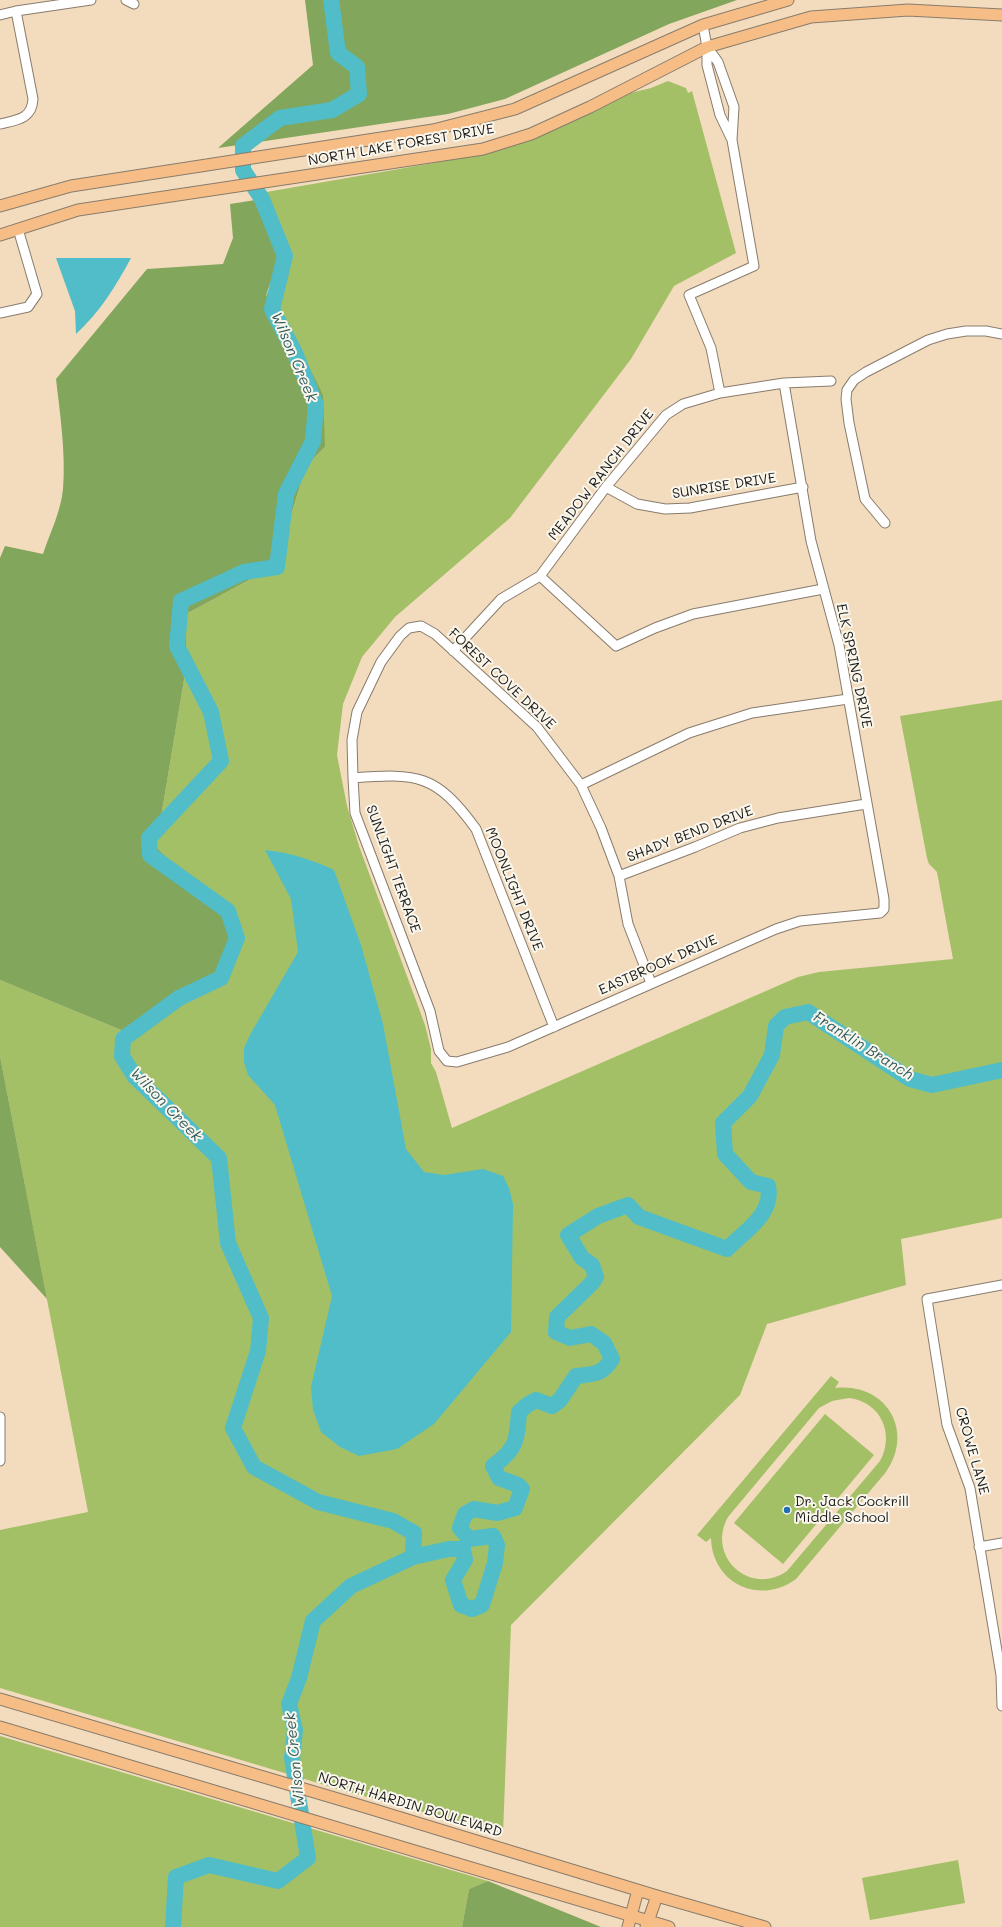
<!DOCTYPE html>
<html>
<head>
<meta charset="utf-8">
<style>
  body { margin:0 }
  canvas { display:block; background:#f3dbbd }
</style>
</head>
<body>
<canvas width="1002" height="1927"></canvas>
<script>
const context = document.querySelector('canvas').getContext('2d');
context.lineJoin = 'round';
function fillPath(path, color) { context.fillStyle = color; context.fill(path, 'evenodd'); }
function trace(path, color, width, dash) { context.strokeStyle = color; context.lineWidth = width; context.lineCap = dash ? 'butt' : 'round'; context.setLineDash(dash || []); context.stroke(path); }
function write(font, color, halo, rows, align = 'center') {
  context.font = font + ' Mali,sans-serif'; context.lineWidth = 4; context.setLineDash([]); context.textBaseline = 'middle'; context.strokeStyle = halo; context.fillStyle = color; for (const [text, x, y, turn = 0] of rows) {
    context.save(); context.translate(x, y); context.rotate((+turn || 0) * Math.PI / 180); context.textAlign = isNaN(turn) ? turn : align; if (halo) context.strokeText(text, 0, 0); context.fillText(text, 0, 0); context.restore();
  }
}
fillPath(new Path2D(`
  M668 81 686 88 688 93 692 91 736 253 674 286 631 359 510 518 395 617 362 657 343 704 337 755 347 806 359 846 425 1025 431 1049V1063L436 1072 452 1128 798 977 819 972 953 959 937 872 929 864 927 858 900 716 1002 700V1218L901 1239 906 1285 767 1324 740 1395 511 1625 503 1834 338 1789 0 1688V1530L88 1512 0 1056V980L138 1037 240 928 156 847 186 668V614L249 580 278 558 306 466 325 447 290 329 266 295 279 270 285 242 255 194 468 157 622 95 651 88Z
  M831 1376 839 1382 835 1388C886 1382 915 1431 886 1472L796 1579C759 1606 712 1583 711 1538L706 1542 697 1535ZM849 1398C881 1402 895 1434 880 1461L787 1571C750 1597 706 1556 728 1517L819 1408 832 1401Z
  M825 1414 874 1455 783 1564 734 1523Z
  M0 1736 488 1881 469 1889 462 1927H0Z
  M958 1860 965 1903 870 1920 862 1878Z`), '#a3c067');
fillPath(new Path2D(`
  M305 0H737L669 24 505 99 448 114 218 148 313 65Z
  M262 199 285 242 266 295 290 329 323 395 325 447 306 466 278 558 249 580 186 614V668L156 847 240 928 211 985 138 1037 0 980V558L5 546 43 554C50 533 61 511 63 489 66 455 60 413 56 379L147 269 223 264 233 238 230 204Z
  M0 1056 47 1299 0 1247Z
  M488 1881 601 1927H462L469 1889Z`), '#82a65c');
fillPath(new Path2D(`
  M56 258H131C116 286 100 312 76 334L75 311Z
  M265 850C290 853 311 859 334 870L361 945 383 1024 406 1149 424 1172 444 1175 483 1169 503 1176 509 1188 513 1204 511 1332 434 1424 397 1449 359 1456 340 1447 321 1432 313 1410 311 1387 332 1296 275 1105 248 1075 244 1062V1048L251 1033 298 952 291 899Z`), '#50bdc8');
trace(new Path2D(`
  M413 1557 449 1549H463L465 1560 453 1580 461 1605 472 1609 482 1605 495 1563 497 1545 493 1536 469 1539 460 1528 465 1514 474 1509 497 1513 515 1508 522 1489 518 1485 499 1478 493 1466C517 1449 517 1440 519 1412L527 1405 536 1400 552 1406 560 1400 576 1376C594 1374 602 1375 612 1359L604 1343 591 1334 570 1338 556 1332 557 1317 592 1283 596 1277 592 1265 582 1258 568 1235 598 1216 628 1205 639 1217 727 1249C745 1231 774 1214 768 1186L751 1182 725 1154 723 1123 750 1096 772 1055 776 1026 785 1017 808 1012 910 1079 932 1085 1002 1070
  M173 1927 176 1877 209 1865 278 1881 308 1858 292 1758 295 1730 289 1704 299 1678 313 1621 351 1586 413 1557 414 1533 393 1521 318 1502 254 1467 233 1428 258 1351 261 1318 228 1243 219 1158 135 1077 122 1056 123 1039 179 998 221 978 237 938 228 911 150 855 149 838 221 761 211 712 177 646 181 601 244 572 277 567 286 494 313 441 316 405 295 353 272 309 285 256 262 199 243 170V146L280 118 332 110 359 94 357 67 338 53 331 0`), '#50bdc8', 16);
const minor = new Path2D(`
  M126 0 134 4
  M0 15 16 11 91 0
  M703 25 707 47V65L720 115 731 138
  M707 47 718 62 734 107 732 140 754 266 689 295 711 348 720 393
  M0 124C17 120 32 119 33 99L16 11
  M0 313 28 307 37 294 18 229
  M606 487 637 504 665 509 690 508 803 487
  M885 523 865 499 849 423 846 399 847 390 854 380 866 372 928 340 947 334 966 331H986L1002 334
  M540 576 616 646 655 628 693 614 823 589
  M453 651 501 599 540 576 606 487 666 415 683 404 720 393 784 383 831 381
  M353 778C418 773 436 774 476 829L554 1027
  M581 785 689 733 752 713 848 699
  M619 876 695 847 740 828 778 818 866 804
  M651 983 628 924 619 876 601 828 581 785 537 727 435 634 421 626 409 628 400 636 381 662 357 712 352 740 353 778 355 813 430 1011 439 1051 447 1061 457 1062 508 1047 776 929 800 921 880 913 884 909V899L839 645 811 541 784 383
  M1002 1285 927 1299 947 1425 970 1488 1001 1675 1002 1706
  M0 1417V1461
  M979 1547 1002 1543`);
const major = new Path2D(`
  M0 206 71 186 433 130 515 109 703 25 788 0
  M0 235 78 210 483 149 531 134 590 107 707 47 811 17 908 10 1002 15
  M0 1699 365 1807 657 1896 765 1927
  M0 1727 669 1927
  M628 1927 638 1890
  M646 1927 657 1896`);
trace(minor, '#887c6c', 11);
trace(major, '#887c6c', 13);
trace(minor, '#fff', 9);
trace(major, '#f6be86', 11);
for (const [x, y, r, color] of [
  [787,1510,4,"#1f6fb2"]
]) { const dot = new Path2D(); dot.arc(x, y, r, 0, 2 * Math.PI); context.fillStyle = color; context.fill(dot); trace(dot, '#fbf7ec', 1.5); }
write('14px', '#1c1c1c', '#fbf7ec', [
  ["NORTH LAKE FOREST DRIVE",401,145,-10],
  ["MEADOW RANCH DRIVE",601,475,-52],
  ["SUNRISE DRIVE",724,486,-9],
  ["ELK SPRING DRIVE",854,666,78],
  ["FOREST COVE DRIVE",502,679,43],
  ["SHADY BEND DRIVE",690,834,-21],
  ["SUNLIGHT TERRACE",393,869,70],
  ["MOONLIGHT DRIVE",514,889,68],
  ["EASTBROOK DRIVE",658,965,-24],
  ["CROWE LANE",972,1451,74],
  ["NORTH HARDIN BOULEVARD",410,1805,17]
]);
write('14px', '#1c1c1c', '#fbf7ec', [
  ["Dr. Jack Cockrill",795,1502],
  ["Middle School",795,1518]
], 'left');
write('italic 15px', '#315c61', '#fbf7ec', [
  ["Wilson Creek",294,357,67],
  ["Franklin Branch",863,1046,32],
  ["Wilson Creek",166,1105,46],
  ["Wilson Creek",295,1760,-96]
]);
</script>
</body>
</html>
